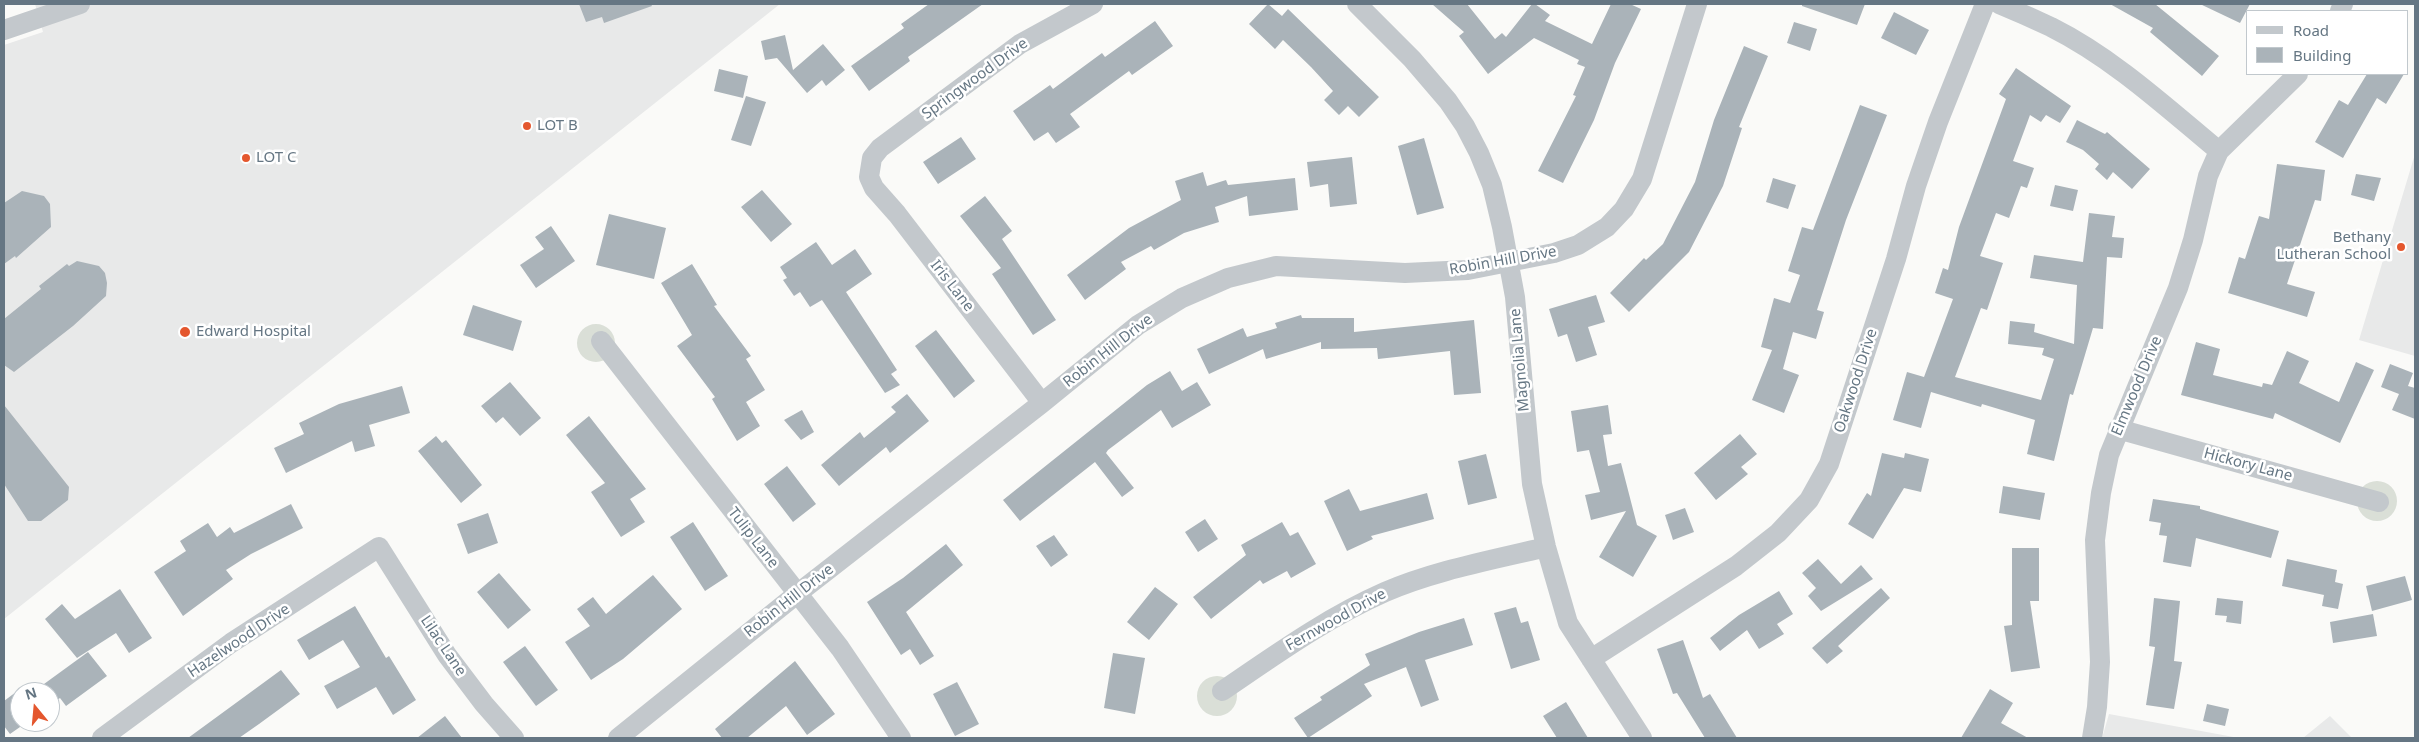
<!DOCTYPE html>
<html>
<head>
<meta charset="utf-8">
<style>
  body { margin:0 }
  #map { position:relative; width:2419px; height:742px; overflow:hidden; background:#fafaf8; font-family:"Noto Sans",sans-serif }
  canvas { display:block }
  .frame { position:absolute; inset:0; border:5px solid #657683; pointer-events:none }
  .legend { position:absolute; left:2246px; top:10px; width:162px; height:65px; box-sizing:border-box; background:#fff; border:1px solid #c1c8cd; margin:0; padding:6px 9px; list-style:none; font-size:15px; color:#657683 }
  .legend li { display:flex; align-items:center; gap:10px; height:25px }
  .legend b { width:25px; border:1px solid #c1c8cd }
  .north { position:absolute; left:10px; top:682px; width:50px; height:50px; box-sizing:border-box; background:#fff; border:1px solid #c1c8cd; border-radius:50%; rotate:343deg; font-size:14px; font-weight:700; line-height:20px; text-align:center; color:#657683 }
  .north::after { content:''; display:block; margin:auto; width:18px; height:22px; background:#e4572e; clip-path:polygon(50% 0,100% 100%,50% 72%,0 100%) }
</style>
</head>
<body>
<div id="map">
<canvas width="2419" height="742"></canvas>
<div class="frame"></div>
<ul class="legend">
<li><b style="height:6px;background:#c3c8cc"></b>Road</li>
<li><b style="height:14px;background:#aab3b9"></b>Building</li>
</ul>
<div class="north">N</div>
</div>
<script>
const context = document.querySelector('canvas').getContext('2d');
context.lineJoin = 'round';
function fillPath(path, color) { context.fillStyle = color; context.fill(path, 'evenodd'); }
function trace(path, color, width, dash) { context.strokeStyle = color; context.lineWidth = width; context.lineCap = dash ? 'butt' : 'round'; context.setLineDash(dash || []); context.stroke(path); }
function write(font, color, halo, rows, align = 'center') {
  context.font = font + ' "Noto Sans",sans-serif'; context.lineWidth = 5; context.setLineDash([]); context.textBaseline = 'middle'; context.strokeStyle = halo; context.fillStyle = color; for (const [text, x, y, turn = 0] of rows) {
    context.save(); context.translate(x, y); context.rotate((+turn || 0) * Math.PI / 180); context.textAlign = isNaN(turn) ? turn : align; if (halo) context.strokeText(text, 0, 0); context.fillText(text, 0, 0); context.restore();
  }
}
fillPath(new Path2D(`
  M35 4H780L4 619V45L43 32Z
  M2415 154V356L2359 340Z
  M2109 714 2239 738H2102Z
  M2330 716 2352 738H2303Z`), '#e8e9e9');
fillPath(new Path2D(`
  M577 343a19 19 0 1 1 38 0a19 19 0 1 1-38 0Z
  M2357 501a20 20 0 1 1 40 0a20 20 0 1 1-40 0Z
  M1197 696a20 20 0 1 1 40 0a20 20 0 1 1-40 0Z`), '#dadfd7');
fillPath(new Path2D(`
  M579 4H651L652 6 604 23 602 17 586 22Z
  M929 4H983L908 57 910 61 869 91 851 66 904 28 901 24Z
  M1268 4 1282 16 1288 9 1379 97 1359 117 1348 106 1339 115 1324 100 1333 91 1311 67 1283 40 1275 49 1249 24Z
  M1432 4H1467L1495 39 1502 33 1506 37 1532 4H1535L1550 15 1545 21 1592 44 1611 4H1630L1641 9 1615 63 1594 120 1563 183 1538 171 1576 96 1573 95 1585 67 1577 64 1579 60 1534 38 1488 74 1459 36 1464 32Z
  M1802 4H1865L1857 25 1802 6Z
  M2110 4H2155L2219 56 2202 76 2150 32 2153 28Z
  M2200 4H2250L2240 23Z
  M1894 12 1929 30 1916 55 1881 38Z
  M1155 21 1173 46 1132 75 1129 71 1070 114 1080 127 1056 143 1048 132 1034 141 1013 111 1050 85 1053 89 1102 53 1105 57Z
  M1794 22 1817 29 1810 51 1787 43Z
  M785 35 793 70 823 44 845 70 826 86 822 80 807 93 777 58 765 60 761 41Z
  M1744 46 1768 56 1739 127 1742 128 1723 186 1689 252 1629 312 1610 293 1644 258 1646 260 1663 244 1695 182 1714 120Z
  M2016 68 2071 106 2060 123 2046 115 2041 122 2030 115 2013 161 2034 168 2027 188 2021 186 2009 218 1996 213 1980 256 2003 263 1987 310 1981 308 1955 377 2041 400 2054 359 2042 355 2044 348 2008 344 2010 321 2035 324 2034 332 2074 344 2077 285 2030 278 2034 255 2083 262 2089 213 2115 216 2112 237 2124 238 2122 258 2107 257 2103 329 2093 328 2073 395 2070 394 2054 461 2027 454 2035 420 1982 404 1981 407 1931 392 1921 428 1893 420 1907 372 1924 377 1953 299 1935 293 1943 268 1948 270 1959 227 2006 99 1999 94Z
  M719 69 748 76 743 98 714 91Z
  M2367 74H2404L2386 104 2377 98 2343 158 2315 142 2339 100 2348 105Z
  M746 96 766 102 751 146 731 140Z
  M1860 105 1887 115 1846 220 1817 310 1824 312 1816 339 1793 332 1783 369 1799 375 1784 413 1752 400 1772 350 1761 347 1774 298 1790 303 1800 275 1788 271 1802 227 1813 230Z
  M2077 120 2105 134 2107 132 2150 169 2132 189 2113 172 2107 180 2095 169 2099 164 2083 150 2066 142Z
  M961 137 976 159 938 184 923 162Z
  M1424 138 1444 208 1417 215 1398 146Z
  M1352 157 1357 204 1330 207 1328 184 1310 187 1307 162Z
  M2277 164 2325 170 2321 201 2315 200 2287 284 2315 292 2307 317 2228 293 2239 257 2245 259 2259 216 2269 219Z
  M1203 172 1207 186 1226 180 1228 185 1295 178 1298 210 1249 216 1247 196 1215 207 1219 222 1184 233 1154 250 1151 246 1121 262 1126 269 1085 300 1067 275 1129 228 1181 200 1175 181Z
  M2356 174 2381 178 2374 201 2351 195Z
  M1773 178 1796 185 1788 209 1766 202Z
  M2055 185 2078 190 2073 211 2050 206Z
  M762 190 792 224 771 242 741 207Z
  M22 191 44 196 50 204 51 227 16 258 15 256 4 264V203Z
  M985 196 1012 231 1002 239 1056 320 1033 335 992 274 1001 268 960 216Z
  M609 214 666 228 654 279 596 265Z
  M551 226 575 261 536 288 520 265 544 249 535 237Z
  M816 242 832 265 855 249 872 274 846 292 897 370 891 374 900 385 885 393 822 300 810 307 800 292 794 296 783 280 787 278 780 267Z
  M77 261 99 266 105 273 107 283 106 296 73 326 14 372 4 365V319L41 289 39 286 67 264 69 266Z
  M692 264 717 305 714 306 751 356 746 359 765 390 746 402 760 426 737 441 712 399 715 397 677 346 692 335 661 283Z
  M1596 295 1605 322 1588 327 1597 355 1576 362 1567 334 1558 337 1549 309Z
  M473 305 522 321 513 351 463 335Z
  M1301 315 1302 318H1354V332L1474 320 1481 393 1454 395 1450 351 1378 359 1377 348 1321 349V342L1266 359 1263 349 1209 374 1197 349 1243 328 1247 337 1277 328 1275 323Z
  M936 330 975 381 954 398 915 346Z
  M2196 342 2220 349 2213 375 2262 387 2263 383 2272 385 2287 351 2309 361 2299 383 2339 402 2356 362 2374 370 2340 443 2275 413 2273 419 2181 395Z
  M2390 364 2413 373 2408 386 2415 388V419L2392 410 2399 394 2381 387Z
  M1170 371 1182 391 1197 382 1211 405 1172 428 1161 410 1108 450 1106 453 1134 488 1122 497 1095 462 1020 521 1003 500 1147 385Z
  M510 382 541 418 520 436 503 417 496 423 481 406Z
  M402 386 410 413 369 425 375 446 355 452 352 441 286 473 274 448 304 434 299 423 339 404Z
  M907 394 929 421 890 453 886 447 839 486 821 465 860 432 864 438 896 412 891 407Z
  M4 405 69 487 68 500 41 521H28L4 484Z
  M1608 405 1612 434 1603 435 1608 466 1621 463 1637 525 1657 536 1633 577 1599 557 1626 511 1591 520 1585 495 1600 492 1589 450 1577 452 1571 411Z
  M802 410 814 432 801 440 784 420Z
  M589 416 646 489 630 499 645 522 621 537 591 492 605 483 566 435Z
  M1740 434 1757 454 1741 467 1748 474 1716 500 1694 473Z
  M436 436 442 443 446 440 482 485 461 503 418 451Z
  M1882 453 1904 458 1905 453 1929 459 1921 492 1904 488 1873 539 1848 524 1867 493 1871 496Z
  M1486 454 1497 498 1468 505 1458 461Z
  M787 466 816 504 793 522 764 484Z
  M2003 486 2045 493 2040 520 1999 513Z
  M1349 489 1360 511 1427 493 1434 519 1371 536 1373 539 1347 551 1324 501Z
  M2153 499 2200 506V509L2279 531 2271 558 2196 538 2191 567 2163 562 2167 536 2159 535 2161 523 2149 521Z
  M291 504 303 528 251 554 226 570 233 579 183 616 154 572 186 551 180 541 208 523 217 537 230 527 234 533Z
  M1685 508 1694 532 1673 540 1665 515Z
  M488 513 498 543 468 554 457 524Z
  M1205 519 1218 539 1198 552 1185 532Z
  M693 522 728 576 705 591 670 537Z
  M1282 522 1290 536 1298 532 1316 564 1291 578 1287 571 1263 584 1260 580 1211 619 1193 597 1246 555 1241 545Z
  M1054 535 1068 555 1051 567 1036 546Z
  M946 544 963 565 906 612 934 656 920 665 910 649 901 655 867 602 903 578Z
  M2012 548H2039V601H2030L2040 668 2011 672 2004 626 2012 625Z
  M1818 559 1841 584 1861 565 1873 579 1821 611 1808 596 1816 588 1802 573Z
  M2287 559 2337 570 2335 582 2343 584 2338 609 2322 606 2324 595 2282 586Z
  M499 573 531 610 508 629 477 592Z
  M653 575 682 609 623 659 591 680 565 642 590 626 577 609 593 597 606 614Z
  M2405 576 2412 600 2372 611 2366 586Z
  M1155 587 1178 604 1149 640 1127 622Z
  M1881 588 1890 598 1838 646 1843 651 1827 664 1812 648Z
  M120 589 152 638 129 653 116 633 77 658 45 619 62 604 75 619Z
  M1779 591 1793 614 1777 624 1784 634 1759 649 1747 630 1720 651 1710 638 1739 615Z
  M2154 598 2180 601 2174 661 2182 662 2174 709 2146 705 2155 647 2149 646Z
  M2217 598 2243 601 2241 624 2226 622 2227 616 2215 615Z
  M355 606 386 658 389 656 416 700 393 715 376 687 337 709 324 686 360 667 343 640 309 660 297 640Z
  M1516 607 1521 623 1528 621 1540 660 1511 669 1494 613Z
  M2373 614 2377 636 2333 643 2330 622Z
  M1464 618 1473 645 1425 660 1439 700 1421 707 1406 667 1364 684 1372 696 1308 738 1294 718 1322 700 1320 697 1370 665 1365 654 1419 632Z
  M1683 640 1703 698 1710 694 1737 738H1705L1677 693 1673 694 1657 649Z
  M525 646 558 690 536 706 503 662Z
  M88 652 107 676 66 706 60 698 50 705V692H33Z
  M1113 653 1145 658 1135 714 1104 708Z
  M795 661 835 714 807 735 786 706 747 738H722L715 729Z
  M281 670 300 694 259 724 239 738H188Z
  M957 682 979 724 955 736 933 694Z
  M20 689V727L10 734 4 726V701Z
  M1990 689 2013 703 2001 723 2028 738H1961Z
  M1566 702 1588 738H1557L1543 716Z
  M2207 704 2229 709 2225 726 2203 721Z
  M445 716 462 738H417Z`), '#aab3b9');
trace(new Path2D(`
  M1357 4 1412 59 1448 101 1465 126 1479 153 1492 185 1502 227 1515 297 1532 484 1546 547 1568 623 1642 738
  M1999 4C2016 11 2034 19 2051 27 2113 58 2166 107 2219 151
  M2340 11 2343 4
  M4 30 80 4
  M601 341 840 648 901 738
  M1042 403 897 214 874 188 869 177 872 158 880 148 1020 44 1093 4
  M2118 429 2379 502
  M1591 659 1736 566 1778 533 1809 500 1829 464 1896 259 1916 186 1938 122 1985 4
  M1222 691C1275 655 1326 618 1385 592 1436 570 1493 560 1546 547
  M102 738 231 643 379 547 447 655 484 704 514 738
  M618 738 797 594 1042 403 1138 325 1182 298 1228 278 1276 266 1405 273 1468 270 1554 253 1578 245 1607 227 1624 209 1642 179 1697 4
  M2092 738 2097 707 2100 662 2095 540 2101 493 2109 455 2178 288 2193 240 2208 176 2219 151 2298 74`), '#c3c8cc', 20);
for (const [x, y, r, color] of [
  [527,126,5,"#e4572e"],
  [246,158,5,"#e4572e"],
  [2401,247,5,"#e4572e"],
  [185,332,6,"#e4572e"]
]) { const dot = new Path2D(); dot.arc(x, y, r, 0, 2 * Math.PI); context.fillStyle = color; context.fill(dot); trace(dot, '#fff', 2); }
write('15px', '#657683', '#fff', [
  ["Springwood Drive",975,79,-36],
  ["Robin Hill Drive",1503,261,-10],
  ["Iris Lane",952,286,52],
  ["Robin Hill Drive",1108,351,-38],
  ["Magnolia Lane",1520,360,-95],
  ["Oakwood Drive",1856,381,-72],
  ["Elmwood Drive",2137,386,-67],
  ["Hickory Lane",2248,465,15],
  ["Tulip Lane",753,538,52],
  ["Robin Hill Drive",789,601,-38],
  ["Fernwood Drive",1336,620,-29],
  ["Hazelwood Drive",239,641,-34],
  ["Lilac Lane",443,646,56]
]);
write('15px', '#657683', '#fff', [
  ["LOT B",537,126],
  ["LOT C",256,158],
  ["Bethany",2391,238,"right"],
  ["Lutheran School",2391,255,"right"],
  ["Edward Hospital",196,332]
], 'left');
</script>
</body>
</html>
